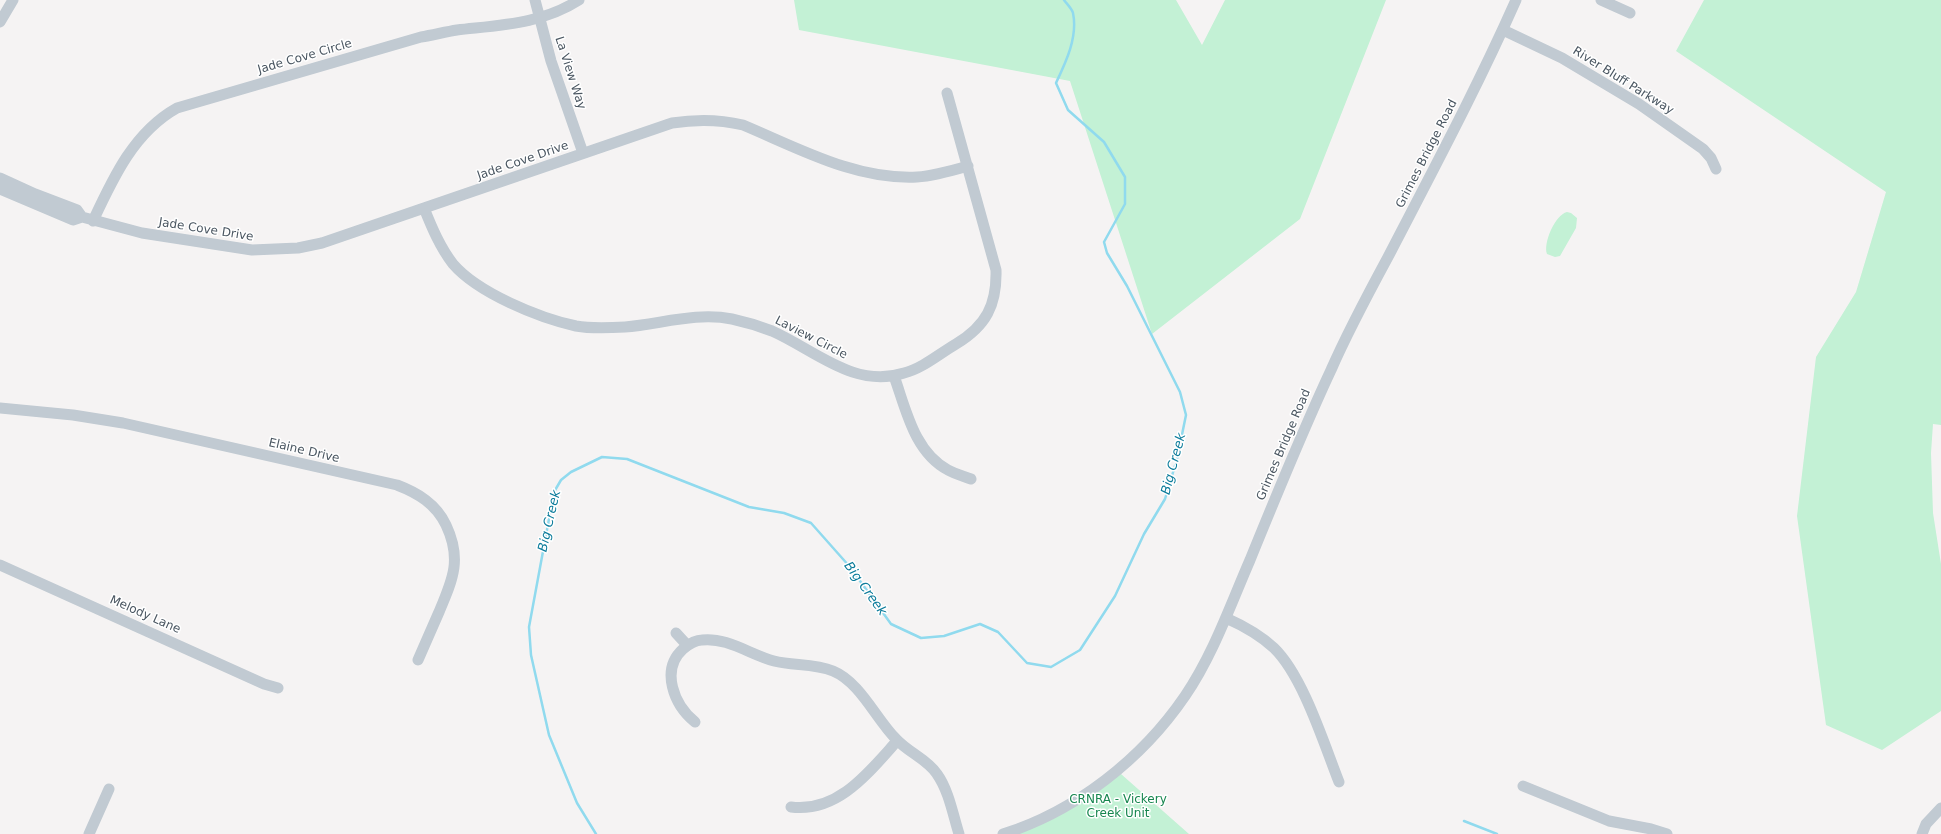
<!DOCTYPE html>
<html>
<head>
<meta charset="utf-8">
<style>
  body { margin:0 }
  canvas { display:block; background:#f5f3f3 }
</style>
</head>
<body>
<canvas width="1941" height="834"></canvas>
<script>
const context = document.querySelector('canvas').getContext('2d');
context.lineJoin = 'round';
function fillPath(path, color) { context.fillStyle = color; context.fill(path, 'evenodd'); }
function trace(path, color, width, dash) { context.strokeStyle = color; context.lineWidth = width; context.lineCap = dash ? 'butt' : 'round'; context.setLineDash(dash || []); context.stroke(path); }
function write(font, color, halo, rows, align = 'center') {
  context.font = font + ' "DejaVu Sans",sans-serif'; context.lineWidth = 3; context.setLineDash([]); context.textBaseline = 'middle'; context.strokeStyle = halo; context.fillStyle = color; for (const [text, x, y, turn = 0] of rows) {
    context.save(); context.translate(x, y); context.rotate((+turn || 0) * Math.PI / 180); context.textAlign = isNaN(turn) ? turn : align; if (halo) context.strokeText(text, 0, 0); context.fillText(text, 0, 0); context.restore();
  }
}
fillPath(new Path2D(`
  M794 0H1176L1202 45 1225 0H1386L1300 219 1152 334 1070 81 799 30Z
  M1704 0H1941V425L1933 424 1931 453 1933 513 1941 564V711L1882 750 1826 725 1797 516 1816 357 1856 292 1886 192 1676 51Z
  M1567 212 1571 213 1577 218 1576 228 1560 256 1555 257 1547 254C1543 243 1555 215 1567 212Z
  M1121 774 1189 834H997L1051 818Z`), '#c3f1d5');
trace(new Path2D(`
  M1464 821 1497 834
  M596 834 577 803 549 735 531 655 529 627 554 492 561 480 571 472 602 457 627 459 749 507 784 513 811 523 850 567 891 624 921 638 944 636 980 624 998 632 1027 663 1051 667 1080 650 1115 596 1144 534 1165 499 1177 459 1186 415 1180 392 1127 286 1107 253 1104 242 1125 204V177L1104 142 1068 110 1056 83C1066 62 1078 37 1073 13 1072 9 1067 4 1064 0`), '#90daee', 2.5);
trace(new Path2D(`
  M535 0 551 61 583 153
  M1601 0 1630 13
  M0 22 13 0
  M1503 30 1562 58 1639 104 1703 149 1711 158 1716 169
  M0 178 35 194 77 210 82 217
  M0 189 73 220 82 217 142 233 252 250 298 248 322 243 672 123C697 119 718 119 743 125 798 148 855 180 917 177 934 176 951 171 968 166
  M424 208C432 228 440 247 453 264 478 293 539 318 576 326 592 329 609 328 625 327 661 324 696 312 732 319 746 322 759 326 772 331 815 350 854 389 904 373 923 368 939 354 956 344 986 326 997 305 996 270L947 93
  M93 221C113 178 134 132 177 108L421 37C433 35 445 32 457 30 500 25 542 24 579 0
  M894 376C906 409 914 452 948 470 955 474 963 476 971 479
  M0 408 73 415 123 423 397 485C418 493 436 504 446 525 462 559 453 579 439 612 432 628 425 644 418 660
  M0 565 264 684 278 688
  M1226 618C1244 626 1260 635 1274 648 1303 676 1324 744 1339 782
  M676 633 687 645
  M695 722C674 705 660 670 683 649 689 644 695 640 702 640 727 637 751 655 774 661 793 666 814 663 833 671 860 682 876 719 896 739 909 753 927 759 937 774 949 791 953 815 959 834
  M1523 786 1609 821 1651 829 1667 834
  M791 807C838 813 869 772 897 741
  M89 834 109 789
  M1003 834C1076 811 1142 759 1185 696 1213 655 1230 606 1250 560 1276 496 1302 432 1331 370 1348 331 1368 294 1388 257 1432 172 1477 88 1516 0
  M1922 834 1926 824 1941 808`), '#c1cad2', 11);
write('12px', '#4a5661', '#fff', [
  ["Jade Cove Circle",305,57,-16],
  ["La View Way",570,73,72],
  ["River Bluff Parkway",1623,81,32],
  ["Grimes Bridge Road",1427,154,-63],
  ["Jade Cove Drive",523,161,-19],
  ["Jade Cove Drive",206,230,9],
  ["Laview Circle",811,338,27],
  ["Grimes Bridge Road",1284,445,-67],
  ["Elaine Drive",304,451,13],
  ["Melody Lane",145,615,24]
]);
write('12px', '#17864f', '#fff', [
  ["CRNRA - Vickery",1118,800],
  ["Creek Unit",1118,814]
]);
write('italic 13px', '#0c7c9b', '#fff', [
  ["Big Creek",1174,464,-75],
  ["Big Creek",550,521,-77],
  ["Big Creek",865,589,54]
]);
</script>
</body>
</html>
